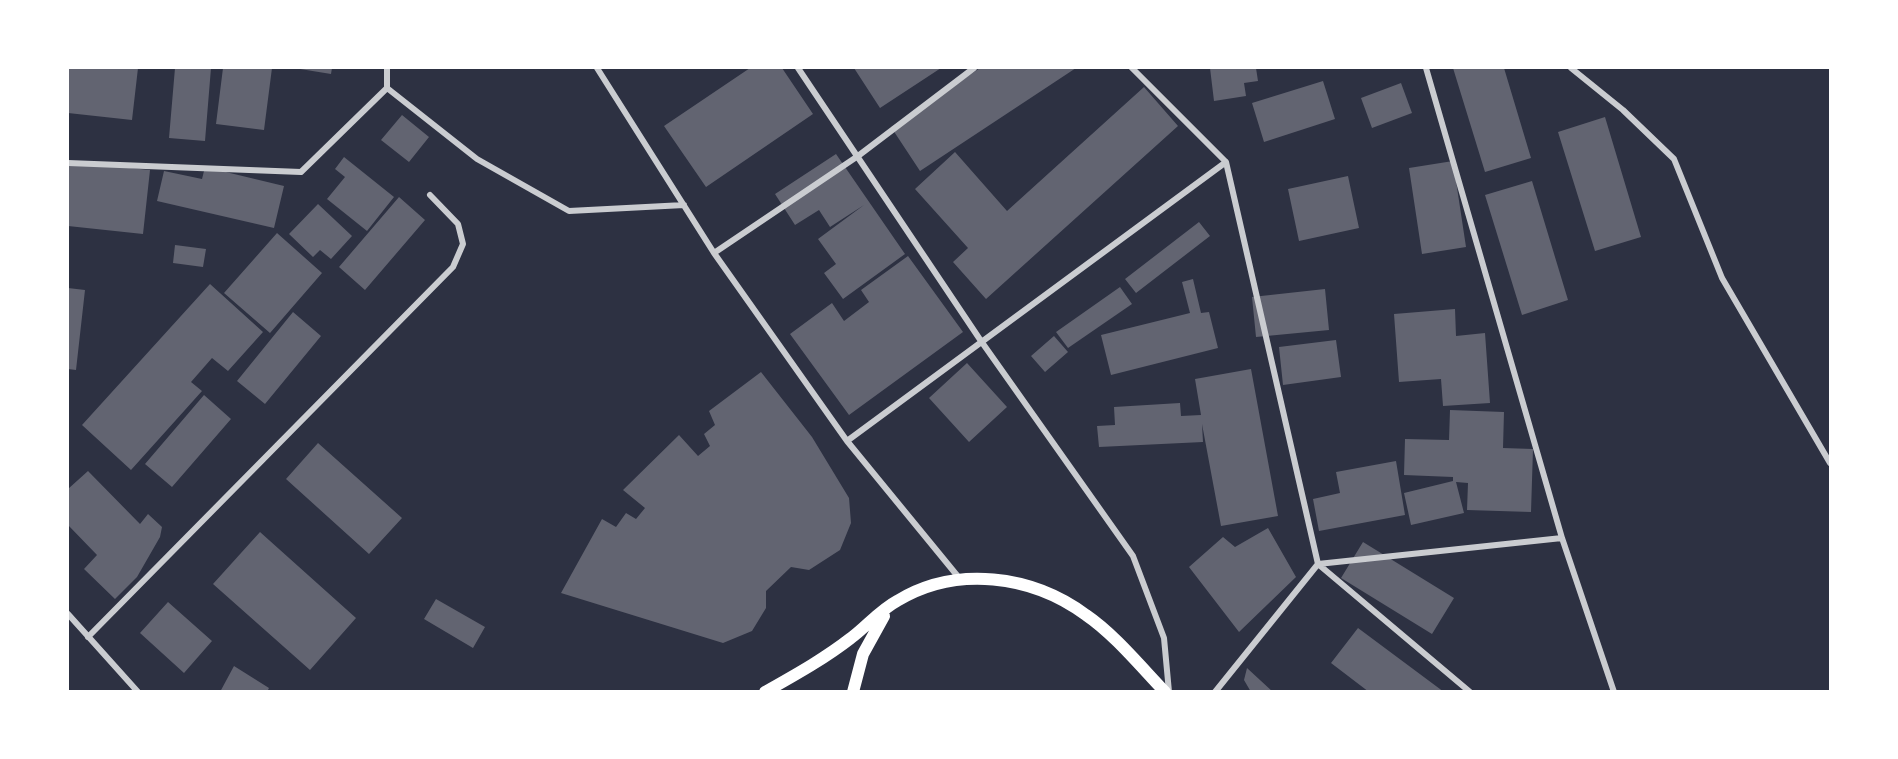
<!DOCTYPE html>
<html>
<head>
<meta charset="utf-8">
<style>
  body { margin:0 }
  #map { position:relative; width:1898px; height:759px; overflow:hidden; background:#2d3142; font-family:"Roboto Condensed",sans-serif }
  canvas { display:block }
  .frame { position:absolute; inset:0; border:69px solid #fff; pointer-events:none }
</style>
</head>
<body>
<div id="map">
<canvas width="1898" height="759"></canvas>
<div class="frame"></div>
</div>
<script>
const context = document.querySelector('canvas').getContext('2d');
context.lineJoin = 'round';
function fillPath(path, color) { context.fillStyle = color; context.fill(path, 'evenodd'); }
function trace(path, color, width, dash) { context.strokeStyle = color; context.lineWidth = width; context.lineCap = dash ? 'butt' : 'round'; context.setLineDash(dash || []); context.stroke(path); }
fillPath(new Path2D(`
  M68 68H138L132 120 68 113Z
  M175 68H211L205 141 169 138Z
  M223 68H272L264 130 216 124Z
  M294 68H332L331 74Z
  M750 68H782L813 114 706 187 664 126Z
  M854 68H941L880 108Z
  M980 68H1076L920 171 891 127Z
  M1210 68H1256L1258 81 1244 83 1246 96 1214 101Z
  M1453 68H1504L1531 158 1485 172Z
  M1323 81 1335 119 1264 142 1252 103Z
  M1401 83 1412 113 1372 128 1361 98Z
  M1144 87 1178 126 986 299 953 262 968 248 915 189 955 152 1007 211Z
  M402 115 429 137 409 162 381 140Z
  M1605 117 1641 237 1595 251 1558 132Z
  M836 154 905 254 843 299 824 273 836 264 818 239 864 205 830 227 819 210 795 225 775 194Z
  M344 157 394 197 367 231 327 199 345 177 335 169Z
  M1453 161 1466 247 1422 254 1409 168Z
  M68 162 150 170 143 234 68 226Z
  M205 167 284 186 274 228 157 201 164 171 202 179Z
  M1348 176 1359 228 1299 241 1288 189Z
  M1532 181 1568 300 1522 315 1485 195Z
  M399 197 425 220 365 290 339 267Z
  M318 204 352 236 331 259 320 250 313 257 289 234Z
  M1199 222 1210 236 1136 293 1125 279Z
  M277 233 322 273 270 333 224 293Z
  M175 245 206 249 203 267 173 263Z
  M908 256 963 332 849 415 790 334 832 303 844 321 869 302 861 290Z
  M1193 279 1201 313 1209 312 1218 348 1111 375 1101 335 1190 313 1182 282Z
  M210 284 263 332 228 371 212 358 191 382 202 391 131 470 82 425Z
  M1120 287 1132 304 1068 348 1056 332Z
  M68 288 85 290 76 370 68 369Z
  M1325 289 1329 330 1256 337 1252 297Z
  M1455 309 1456 336 1485 333 1490 403 1443 406 1441 379 1399 382 1394 314Z
  M293 312 321 336 265 404 237 381Z
  M1054 336 1068 352 1045 372 1031 356Z
  M1336 340 1341 377 1283 385 1279 347Z
  M967 363 1007 407 969 442 929 398Z
  M1251 369 1278 516 1221 526 1202 424 1203 442 1099 447 1097 426 1115 425 1114 407 1180 403 1181 416 1201 415 1195 379Z
  M761 372 812 437 849 498 851 523 840 550 809 570 791 567 766 591V608L752 631 723 643 561 593 602 519 616 527 626 513 636 519 645 508 623 490 679 435 698 456 710 446 704 434 715 425 709 411Z
  M204 395 231 419 172 487 145 464Z
  M1450 410 1504 412 1503 448 1533 449 1531 512 1467 510 1468 483 1456 482 1464 513 1411 525 1404 493 1453 481V477L1404 475 1405 439 1449 440Z
  M318 443 402 518 369 554 286 479Z
  M1396 461 1405 515 1319 531 1313 499 1340 493 1336 472Z
  M88 471 140 524 148 514 162 527 160 537 137 577 115 599 84 569 97 555 68 525V489Z
  M1268 528 1296 577 1239 632 1189 567 1223 537 1235 547Z
  M260 532 356 618 310 670 213 584Z
  M1363 542 1454 598 1432 634 1341 578Z
  M436 599 485 627 473 648 424 619Z
  M168 602 212 641 184 673 140 633Z
  M1358 628 1444 692H1369L1331 663Z
  M234 666 269 688 267 692H220Z
  M1247 668 1273 692H1251L1244 680Z`), '#626471');
trace(new Path2D(`
  M387 68V88
  M597 68 714 253 847 441 960 579
  M798 68 981 341 1133 556 1164 638 1169 692
  M1132 68 1226 162 1318 564 1215 692
  M1426 68 1562 538 1614 692
  M1571 68 1623 110 1674 159 1722 278 1830 463
  M387 88 477 159 569 211 684 205
  M68 163 301 172 387 88
  M714 253 858 156 974 68
  M847 441 1226 162
  M1318 564 1562 538
  M1318 564 1470 692
  M68 614 138 692
  M88 637 453 267 463 244 458 224 430 195`), '#caccd0', 6);
trace(new Path2D(`
  M765 692C795 675 824 659 851 638 866 627 880 610 897 601 956 565 1032 575 1086 615 1114 634 1141 667 1165 692
  M853 692 863 654 884 616`), '#fff', 12);
</script>
</body>
</html>
